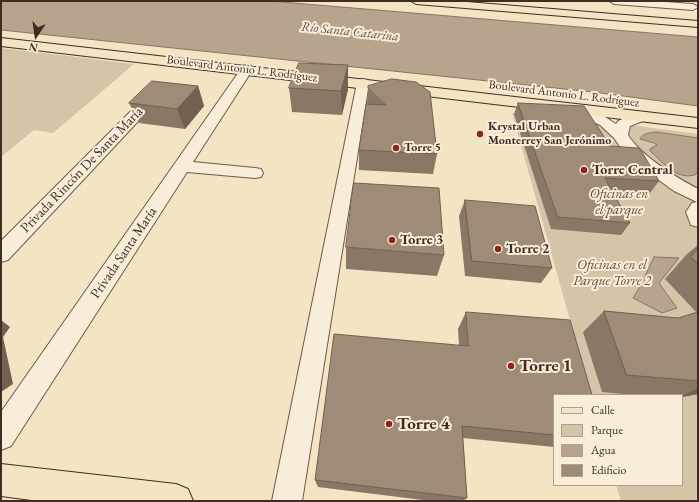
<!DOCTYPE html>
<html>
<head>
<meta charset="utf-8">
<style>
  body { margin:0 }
  #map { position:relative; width:699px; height:502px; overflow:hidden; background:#f3e4c3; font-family:"EB Garamond",serif }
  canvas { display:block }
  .frame { position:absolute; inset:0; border:2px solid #412c22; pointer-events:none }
  .legend { position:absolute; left:553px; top:394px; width:130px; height:92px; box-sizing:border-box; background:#f7edd8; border:1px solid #aea08f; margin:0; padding:5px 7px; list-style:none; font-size:12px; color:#412c22 }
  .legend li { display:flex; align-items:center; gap:8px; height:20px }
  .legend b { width:20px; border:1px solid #aea08f }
  .north { position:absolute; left:16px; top:16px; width:40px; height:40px; -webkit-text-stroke:3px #f7edd8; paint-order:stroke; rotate:193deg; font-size:11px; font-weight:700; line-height:16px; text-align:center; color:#412c22 }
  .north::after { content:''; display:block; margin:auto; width:14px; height:18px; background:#412c22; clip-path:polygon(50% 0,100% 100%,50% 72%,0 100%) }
</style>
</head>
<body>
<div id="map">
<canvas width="699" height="502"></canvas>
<div class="frame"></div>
<ul class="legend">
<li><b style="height:5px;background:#f3e4c3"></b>Calle</li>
<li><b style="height:11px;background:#d5c5a8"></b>Parque</li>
<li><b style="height:11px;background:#b6a58c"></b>Agua</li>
<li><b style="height:11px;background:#9e8c76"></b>Edificio</li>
</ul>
<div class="north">N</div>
</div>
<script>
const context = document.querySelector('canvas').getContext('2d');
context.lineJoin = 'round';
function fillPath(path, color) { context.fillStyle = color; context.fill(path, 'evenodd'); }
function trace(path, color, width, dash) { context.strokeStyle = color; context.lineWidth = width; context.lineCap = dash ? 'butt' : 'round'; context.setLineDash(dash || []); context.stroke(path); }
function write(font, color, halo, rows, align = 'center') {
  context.font = font + ' "EB Garamond",serif'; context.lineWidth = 4; context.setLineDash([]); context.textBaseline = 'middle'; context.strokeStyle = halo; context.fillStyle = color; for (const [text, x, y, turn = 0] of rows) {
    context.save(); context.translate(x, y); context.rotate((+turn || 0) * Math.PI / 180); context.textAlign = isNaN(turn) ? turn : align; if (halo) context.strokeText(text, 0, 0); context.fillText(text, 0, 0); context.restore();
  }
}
fillPath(new Path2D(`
  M1 48 134 64 53 133 34 130 1 157Z
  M512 113 579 118 698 134V501H621L616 485H682V395H591Z`), '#d5c5a8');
const water = new Path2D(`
  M1 1H270L698 37V106L593 92 1 30Z
  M656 132 698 138V171L695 175C675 180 664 163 651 152L650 149 657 145 654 143 640 139C643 133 650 133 656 132Z
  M654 257 679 258 659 283 677 308 662 313 633 298C642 285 647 271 654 257Z`);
fillPath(water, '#b6a58c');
trace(water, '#877562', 1);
const minor = new Path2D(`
  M609 1H652L693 4 698 7 693 10 614 4Z
  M247 65 251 66 253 69 193 162 255 168 261 169 263 173 261 177 255 178 187 172 11 446 1 450V412L243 66Z
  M363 79 368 80 369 83 302 501H272L357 83 358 80Z
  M154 92 159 93 161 96 159 99 8 260 1 262V241L149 93Z
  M574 104 599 113 616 124 618 121C627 117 638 110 648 113L650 116 648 119 630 126 628 135C640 155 677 178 698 189V227L691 225 686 212 692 203 697 202 674 191 634 162 621 148 614 138 600 125 569 111 567 108 569 105Z`);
const major = new Path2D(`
  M411 1H455L698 21V27L416 4Z
  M1 464 176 484 188 489 193 501H39L1 496Z`);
const highway = new Path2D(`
  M1 38 698 118V128L1 46Z`);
trace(minor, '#6e5a4a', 2);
trace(major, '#412c22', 2);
trace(highway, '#412c22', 2);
fillPath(minor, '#f7edd8');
fillPath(major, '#f3e4c3');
fillPath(highway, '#f3e4c3');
fillPath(new Path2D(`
  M348 65V89L342 115 292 112 289 88Z
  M198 86 204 106 185 129 139 123 129 103Z
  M368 88 437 154 433 174 359 170V150L367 104Z
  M518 103 610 146 659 181 650 193 612 191 630 223 621 235 551 229 514 114Z
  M465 200 552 268 541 283 465 276 459 216Z
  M698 245V394L682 397V395H633L602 392 583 332 604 311 678 318 697 313 665 279 686 255Z
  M346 247 444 255 437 276 346 269Z
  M466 312 554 395V447L463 438 467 498 463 501H431L318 487 315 480 459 345 458 329Z`), '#887865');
fillPath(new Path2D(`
  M348 65V89L342 115 341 91Z
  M198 86 204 106 185 129 177 109Z
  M1 320 10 327 3 337 13 384 1 392Z
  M698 388V394L682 397V396Z`), '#6f6253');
const building = new Path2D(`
  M299 63 348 65 341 91 289 88Z
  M392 79 416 82 430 92 437 154 359 150 366 104 386 105 368 88V86Z
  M152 81 198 86 177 109 129 103Z
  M518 103 584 106 610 146 638 148 642 152 659 181 605 178 630 223 558 217Z
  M354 183 439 188 444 255 346 247Z
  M465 200 535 206 552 268 472 261Z
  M698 248V264L691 257Z
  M604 311 678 318 698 312V381L627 375Z
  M466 312 570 320 592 395H554V435L462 426 467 498 315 480 334 334 468 346Z`);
fillPath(building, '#9e8c76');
trace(building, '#6f6253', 1);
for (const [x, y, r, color] of [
  [480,134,4,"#8f2418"],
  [396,148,4,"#8f2418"],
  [584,170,4,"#8f2418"],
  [392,240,4,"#8f2418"],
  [498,249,4,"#8f2418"],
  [511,366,4,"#8f2418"],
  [389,424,4,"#8f2418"]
]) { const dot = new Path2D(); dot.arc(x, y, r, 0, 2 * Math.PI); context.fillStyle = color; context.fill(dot); trace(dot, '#f7edd8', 1.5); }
write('12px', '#412c22', '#f7edd8', [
  ["Boulevard Antonio L. Rodríguez",242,69,7],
  ["Boulevard Antonio L. Rodríguez",564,94,7]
]);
write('bold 12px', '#412c22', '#f7edd8', [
  ["Krystal Urban",488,127],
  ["Monterrey San Jerónimo",488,141],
  ["Torre 5",404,148]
], 'left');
write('italic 13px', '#645042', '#f7edd8', [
  ["Río Santa Catarina",350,32,6]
]);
write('14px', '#412c22', '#f7edd8', [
  ["Privada Rincón De Santa María",82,170,-46],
  ["Privada Santa María",124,253,-56]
]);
write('bold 14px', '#412c22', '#f7edd8', [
  ["Torre Central",592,170],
  ["Torre 3",400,240],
  ["Torre 2",506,249]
], 'left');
write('italic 14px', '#5f4b3d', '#f7edd8', [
  ["Oficinas en",619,194],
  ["el parque",619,210],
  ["Oficinas en el",612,265],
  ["Parque Torre 2",612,281]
]);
write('bold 17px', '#412c22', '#f7edd8', [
  ["Torre 1",519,366],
  ["Torre 4",397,424]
], 'left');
</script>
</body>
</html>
